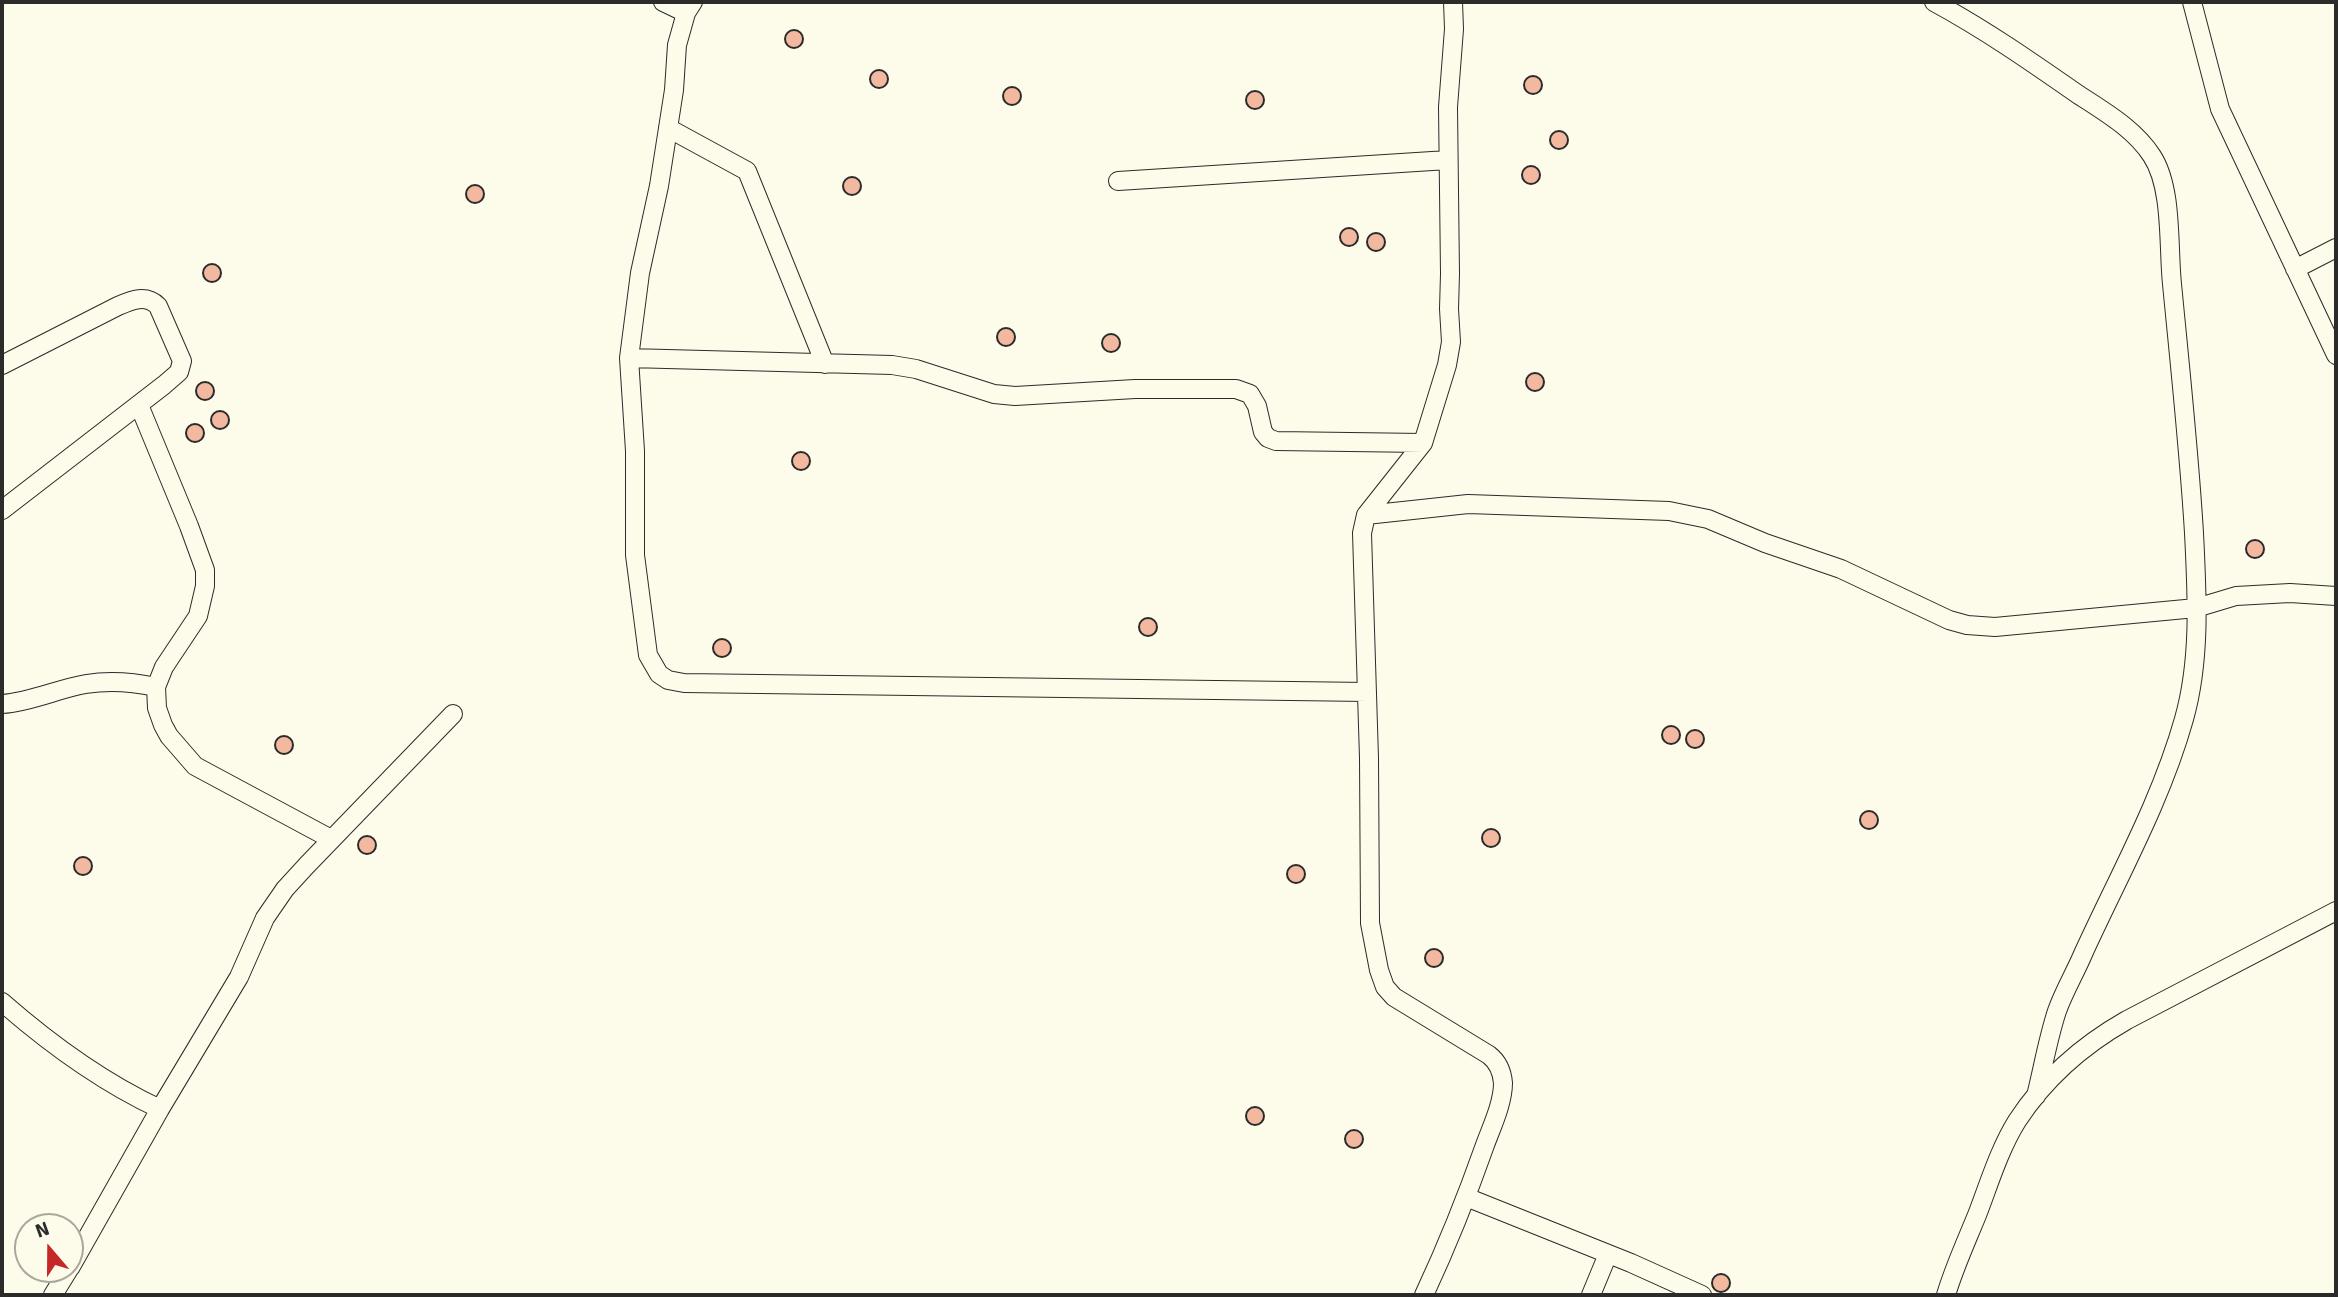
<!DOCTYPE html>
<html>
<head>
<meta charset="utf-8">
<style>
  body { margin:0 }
  #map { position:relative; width:2338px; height:1297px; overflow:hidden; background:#fdfbea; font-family:Signika,sans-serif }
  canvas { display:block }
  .frame { position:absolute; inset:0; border:4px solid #2b2b2b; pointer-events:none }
  .north { position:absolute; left:14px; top:1213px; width:70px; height:70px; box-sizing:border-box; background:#fdfbea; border:2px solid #a9a89e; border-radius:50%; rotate:340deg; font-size:19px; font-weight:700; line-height:28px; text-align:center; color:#2b2b2b }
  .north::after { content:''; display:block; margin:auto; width:24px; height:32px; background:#c62828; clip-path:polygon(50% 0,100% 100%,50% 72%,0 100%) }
</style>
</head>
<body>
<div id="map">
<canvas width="2338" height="1297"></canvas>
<div class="frame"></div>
<div class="north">N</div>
</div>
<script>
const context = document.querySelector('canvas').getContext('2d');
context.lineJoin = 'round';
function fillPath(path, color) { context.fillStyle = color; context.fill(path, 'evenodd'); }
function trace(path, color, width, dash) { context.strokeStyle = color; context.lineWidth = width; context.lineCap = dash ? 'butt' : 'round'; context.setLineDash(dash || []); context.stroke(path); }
const building = new Path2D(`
  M785 39a9 9 0 1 1 18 0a9 9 0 1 1-18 0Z
  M870 79a9 9 0 1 1 18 0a9 9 0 1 1-18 0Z
  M1524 85a9 9 0 1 1 18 0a9 9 0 1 1-18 0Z
  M1003 96a9 9 0 1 1 18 0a9 9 0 1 1-18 0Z
  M1246 100a9 9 0 1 1 18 0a9 9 0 1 1-18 0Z
  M1550 140a9 9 0 1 1 18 0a9 9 0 1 1-18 0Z
  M1522 175a9 9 0 1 1 18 0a9 9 0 1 1-18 0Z
  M843 186a9 9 0 1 1 18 0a9 9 0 1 1-18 0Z
  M466 194a9 9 0 1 1 18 0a9 9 0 1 1-18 0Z
  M1340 237a9 9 0 1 1 18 0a9 9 0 1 1-18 0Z
  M1367 242a9 9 0 1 1 18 0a9 9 0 1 1-18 0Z
  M203 273a9 9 0 1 1 18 0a9 9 0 1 1-18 0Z
  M997 337a9 9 0 1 1 18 0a9 9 0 1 1-18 0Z
  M1102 343a9 9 0 1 1 18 0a9 9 0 1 1-18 0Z
  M1526 382a9 9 0 1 1 18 0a9 9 0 1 1-18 0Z
  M196 391a9 9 0 1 1 18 0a9 9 0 1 1-18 0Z
  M211 420a9 9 0 1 1 18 0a9 9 0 1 1-18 0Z
  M186 433a9 9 0 1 1 18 0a9 9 0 1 1-18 0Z
  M792 461a9 9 0 1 1 18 0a9 9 0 1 1-18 0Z
  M2246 549a9 9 0 1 1 18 0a9 9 0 1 1-18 0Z
  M1139 627a9 9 0 1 1 18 0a9 9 0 1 1-18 0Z
  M713 648a9 9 0 1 1 18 0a9 9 0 1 1-18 0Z
  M1662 735a9 9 0 1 1 18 0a9 9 0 1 1-18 0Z
  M1686 739a9 9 0 1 1 18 0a9 9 0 1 1-18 0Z
  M275 745a9 9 0 1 1 18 0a9 9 0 1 1-18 0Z
  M1860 820a9 9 0 1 1 18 0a9 9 0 1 1-18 0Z
  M1482 838a9 9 0 1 1 18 0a9 9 0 1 1-18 0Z
  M358 845a9 9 0 1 1 18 0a9 9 0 1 1-18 0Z
  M74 866a9 9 0 1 1 18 0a9 9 0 1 1-18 0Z
  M1287 874a9 9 0 1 1 18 0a9 9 0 1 1-18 0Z
  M1425 958a9 9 0 1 1 18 0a9 9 0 1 1-18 0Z
  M1246 1116a9 9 0 1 1 18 0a9 9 0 1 1-18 0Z
  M1345 1139a9 9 0 1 1 18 0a9 9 0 1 1-18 0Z
  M1712 1283a9 9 0 1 1 18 0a9 9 0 1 1-18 0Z`);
fillPath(building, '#f2b8a0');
trace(building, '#2b2b2b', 2);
const street = new Path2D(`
  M663 2 686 13
  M693 2 686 13 677 45 674 90 659 186 640 273 629 358 635 451V555L648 655 659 674 668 680 684 683 1367 692
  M1934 2C1984 29 2030 61 2076 93 2103 111 2134 128 2152 156 2173 188 2168 247 2172 284 2180 367 2189 450 2194 533 2197 594 2201 659 2184 719 2161 801 2118 877 2083 954 2075 973 2064 991 2057 1011 2048 1038 2043 1068 2036 1096
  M2192 2 2220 109 2336 355
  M668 128 747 171 825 364
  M1118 181 1448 160
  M2295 269 2336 248
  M629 358 892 365 916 369 994 394 1015 396 1135 389H1236L1250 394 1257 406 1263 432 1268 438 1276 441 1423 443
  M2 365 118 306C132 300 146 294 158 306L182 361 179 372 164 385 2 510
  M139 405 189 526 205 570V586L198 616 164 667 156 687 157 708 163 725 169 736 195 766 331 839
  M1366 515 1468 504 1669 511 1708 519 1765 543 1841 569 1949 620 1967 625 1995 627 2196 608 2236 596 2290 593 2336 596
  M2 704C31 702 57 689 86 684 110 680 133 682 156 687
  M2 1002C50 1044 102 1082 160 1109
  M1466 1197 1631 1263 1702 1295
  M70 1268 160 1109 239 977 265 918 285 889 307 865 453 714
  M53 1295 69 1269
  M1424 1295C1447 1246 1467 1196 1485 1145 1492 1126 1503 1103 1503 1083 1502 1071 1498 1062 1489 1055L1394 997 1385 987 1379 970 1370 923 1369 758 1362 533 1366 515 1423 443 1447 365 1451 342 1449 309 1450 274 1448 107 1454 29 1453 2
  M1591 1295 1608 1254
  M1946 1295C1954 1268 1966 1242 1977 1215 1989 1184 1999 1150 2017 1121 2045 1078 2083 1045 2127 1020L2336 911`);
trace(street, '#2b2b2b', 20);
trace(street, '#fdfbea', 18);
</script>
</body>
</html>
